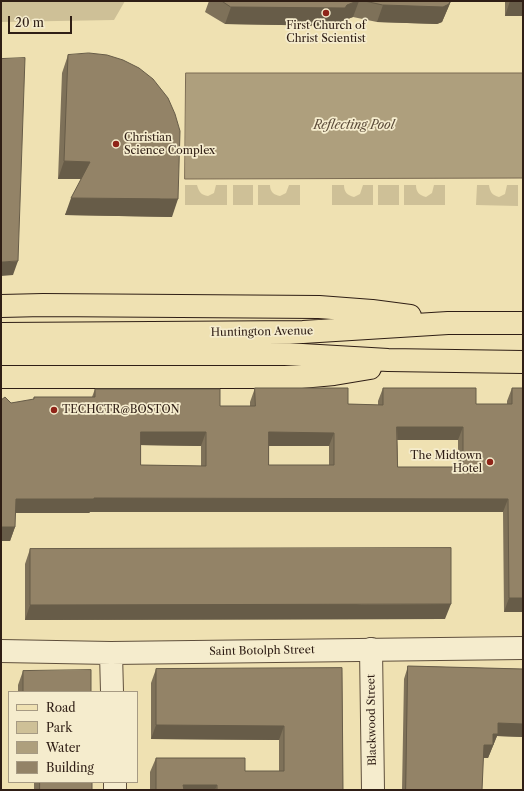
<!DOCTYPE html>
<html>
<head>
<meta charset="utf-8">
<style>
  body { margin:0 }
  #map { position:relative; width:524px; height:791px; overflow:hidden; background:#efe1b2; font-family:"Libre Caslon Text",serif }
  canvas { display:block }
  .frame { position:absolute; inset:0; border:2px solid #2f1e15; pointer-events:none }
  .legend { position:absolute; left:8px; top:691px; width:130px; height:92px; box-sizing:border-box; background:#f5eccd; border:1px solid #a69a83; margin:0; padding:5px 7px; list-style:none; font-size:12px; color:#2f1e15 }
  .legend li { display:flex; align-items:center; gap:8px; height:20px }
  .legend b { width:20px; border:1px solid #a69a83 }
  .scale { position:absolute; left:8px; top:16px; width:64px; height:18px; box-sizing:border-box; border:2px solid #2f1e15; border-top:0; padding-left:5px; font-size:12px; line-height:14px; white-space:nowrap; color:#2f1e15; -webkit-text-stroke:3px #f5eccd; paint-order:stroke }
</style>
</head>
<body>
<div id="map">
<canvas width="524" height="791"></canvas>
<div class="frame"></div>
<ul class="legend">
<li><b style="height:5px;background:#efe1b2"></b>Road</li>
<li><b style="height:11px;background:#cec097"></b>Park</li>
<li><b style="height:11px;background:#ae9f7d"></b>Water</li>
<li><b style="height:11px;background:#938367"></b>Building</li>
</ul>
<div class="scale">20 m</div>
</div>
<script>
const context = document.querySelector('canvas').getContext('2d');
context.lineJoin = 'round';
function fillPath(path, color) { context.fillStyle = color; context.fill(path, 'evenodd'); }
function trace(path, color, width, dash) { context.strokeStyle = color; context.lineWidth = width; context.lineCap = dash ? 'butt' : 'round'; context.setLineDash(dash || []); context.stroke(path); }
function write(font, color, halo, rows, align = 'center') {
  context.font = font + ' "Libre Caslon Text",serif'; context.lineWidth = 3.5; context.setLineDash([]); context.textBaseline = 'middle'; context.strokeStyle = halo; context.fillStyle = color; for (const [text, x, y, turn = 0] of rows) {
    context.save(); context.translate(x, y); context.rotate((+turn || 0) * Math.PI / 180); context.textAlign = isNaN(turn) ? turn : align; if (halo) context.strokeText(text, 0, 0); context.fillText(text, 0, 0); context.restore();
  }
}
fillPath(new Path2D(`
  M1 1H125L114 20 1 22Z
  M185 185H197C199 192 201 195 208 196L214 193 216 185H227V205H185Z
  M233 185H253V205H233Z
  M258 185H270C270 192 274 195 280 196L286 193 289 185H300V205H258Z
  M332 185H344C344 192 347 195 354 197L360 194 363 185H373V205H332Z
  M378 185H399V205H378Z
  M404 185H416C416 192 419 195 426 197L432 193 434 185H445V205H404Z
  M477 185H489C490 192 492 195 499 197L505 194 507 185H518V206L476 205Z`), '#cec097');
const water = new Path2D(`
  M186 73H523V178L185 179Z`);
fillPath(water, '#ae9f7d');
trace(water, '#7b6b53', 1);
const street = new Path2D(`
  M371 649 373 790
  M1 651 111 653 523 648
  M111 653 112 692
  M115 782V790`);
const primary = new Path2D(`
  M1 306 43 305 319 307 372 311 410 316
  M1 334 303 332 448 323H523
  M1 354H285L388 360 523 362
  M1 377H301L334 374 370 368`);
trace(street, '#5f4f3c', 24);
trace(primary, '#2f1e15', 24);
trace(street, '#f5eccd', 22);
trace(primary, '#efe1b2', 22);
fillPath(new Path2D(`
  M209 1H451L442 22 437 24 377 22 353 17 340 22 338 26 225 24 205 12Z
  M505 1H523V16H505Z
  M68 55 172 217 65 215 81 179H58L62 73Z
  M255 388 348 404 378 405V401L383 388 476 404H507V401L512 388H523V612H504L503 512H90L89 513H15V527L10 541 11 403 33 400 34 397H92L95 389 220 406H250V402ZM397 440H458V467H398ZM141 445 201 446V466L141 465ZM269 446H329V465H269Z
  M30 549 445 619 25 620V564Z
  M408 666 523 669V737L497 736 488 758H483L482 790H402L404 679Z
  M342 668 343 790H150V772L156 758 245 771H279V740L151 739V683L156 669Z
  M23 671 91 692H18V685Z
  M34 782H92V790H34Z`), '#7e7159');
fillPath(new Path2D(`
  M357 1H359L353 17 340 22 338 26 225 24 231 7 347 5Z
  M451 1 442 22 437 24 377 22 383 5Z
  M510 1H523V16H505Z
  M64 161 90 162 84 179H58Z
  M71 198 178 199 172 217 65 215Z
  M18 261 13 275 1 276V262Z
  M397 427H463L458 440H392Z
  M141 432H206L201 446 136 445Z
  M269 432 334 433 329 446H264Z
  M94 498 508 499 503 512H90L89 513H11L16 499Z
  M1 527H15L10 541H1Z
  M509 598H523V612H504Z
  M451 604 445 619 25 620 30 605Z
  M498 723 523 724V737L497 736 488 758H479L484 745 493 734Z
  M156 725 284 726 279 740 151 739Z
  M183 785H217L215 790H182Z`), '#675c48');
const building = new Path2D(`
  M222 1H357L347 5 345 8 231 7Z
  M365 1H450L449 4 443 7 383 5Z
  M89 53 107 55 123 60 139 68 153 79 168 98 175 114 180 131 178 199 71 198 90 162 64 161 68 55Z
  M25 58 18 261 1 262V59Z
  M255 388H348V404L383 405V388H476V404H512V388H523V598H509L508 499 94 498V499H16L15 527H1V400L5 397 11 403 34 399V397H95V389H220V406H255ZM397 427H463V467H398ZM141 432H206V466L141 465ZM269 432 334 433V465H269Z
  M451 548V604L30 605V549Z
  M408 666 523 669V724L498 723V734H493V745H484L482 790H406Z
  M342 668 343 790H217V785H183L184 790H156V758H245V771H284V726L156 725V669Z
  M91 670V692H23V671Z
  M40 782H92V790H40Z`);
fillPath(building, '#938367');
trace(building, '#675c48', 1);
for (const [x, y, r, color] of [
  [326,13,4,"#8f2418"],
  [116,144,4,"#8f2418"],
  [54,410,4,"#8f2418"],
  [490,462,4,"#8f2418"]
]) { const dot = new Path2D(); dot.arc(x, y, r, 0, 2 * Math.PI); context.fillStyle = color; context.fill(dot); trace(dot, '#f5eccd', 1.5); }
write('11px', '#2f1e15', '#f5eccd', [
  ["First Church of",326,26,"center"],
  ["Christ Scientist",326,39,"center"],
  ["Christian",124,138],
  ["Science Complex",124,151],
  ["TECHCTR@BOSTON",62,410],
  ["The Midtown",482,456,"right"],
  ["Hotel",482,469,"right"]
], 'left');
write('11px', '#2f1e15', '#f5eccd', [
  ["Huntington Avenue",262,332,-1],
  ["Saint Botolph Street",262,651,-1],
  ["Blackwood Street",372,720,-91]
]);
write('italic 12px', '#5b4b39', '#f5eccd', [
  ["Reflecting Pool",354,126]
]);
</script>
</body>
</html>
